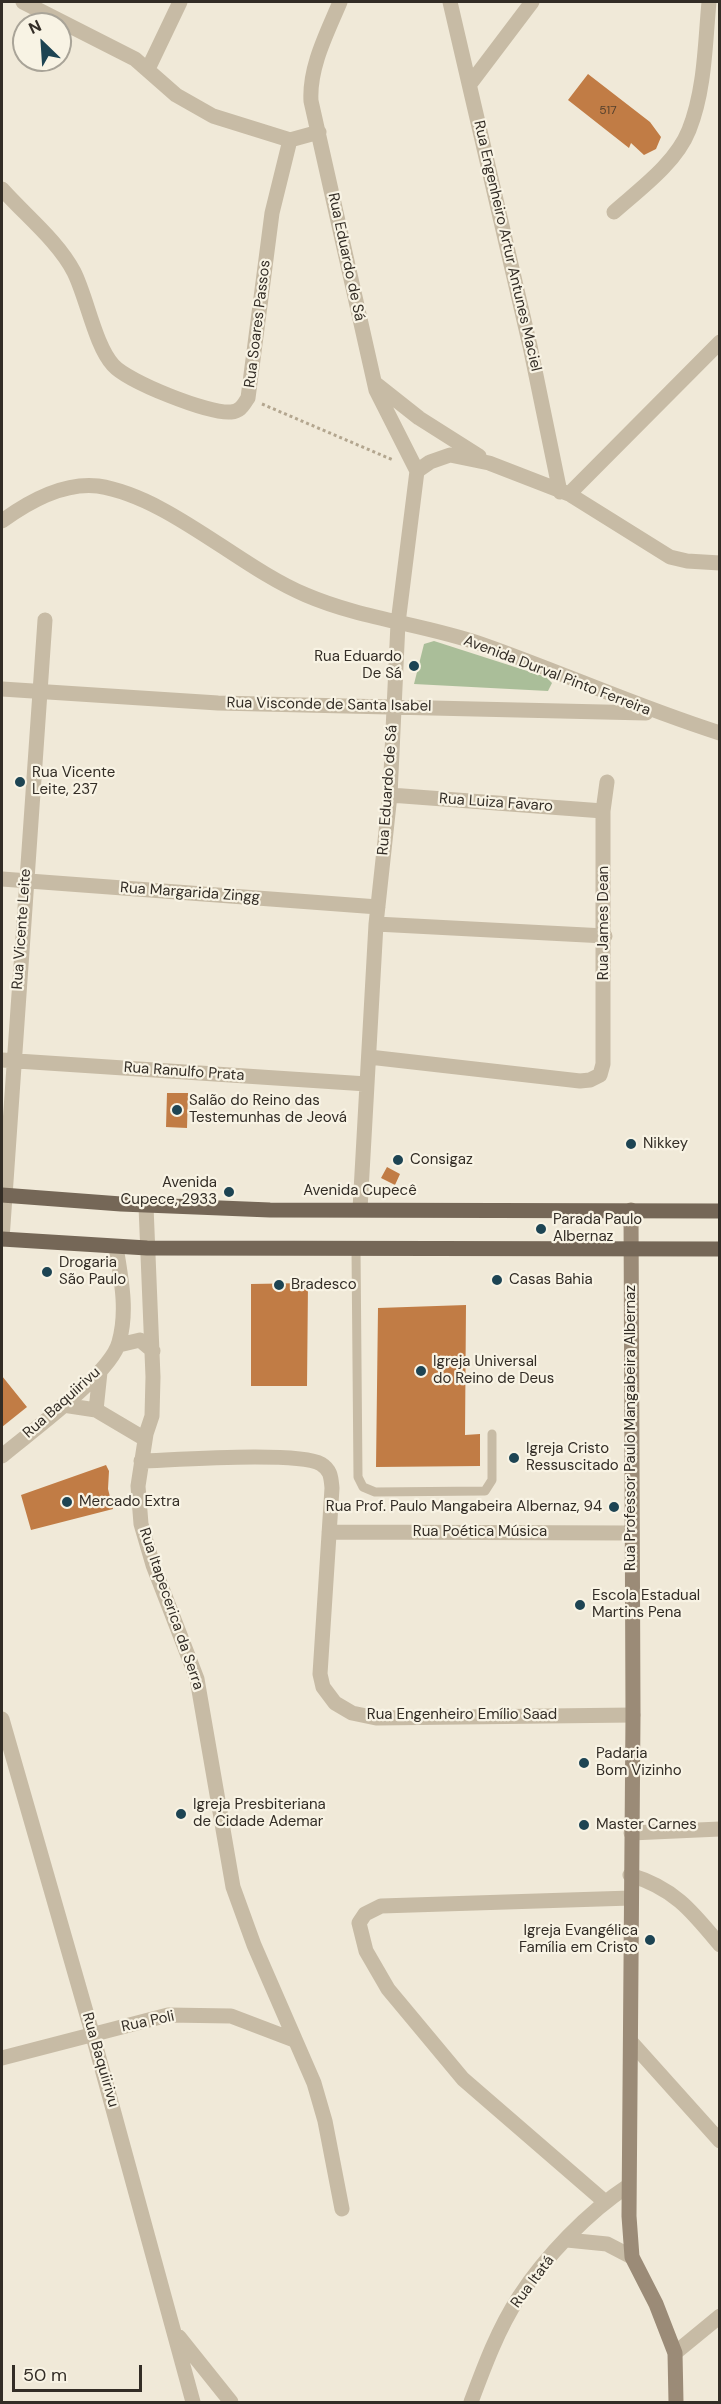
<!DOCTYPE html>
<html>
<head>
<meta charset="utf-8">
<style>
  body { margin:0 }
  #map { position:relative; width:721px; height:2404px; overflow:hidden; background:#f0e9d8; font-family:"DM Sans",sans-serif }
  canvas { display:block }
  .frame { position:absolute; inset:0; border:3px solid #332d26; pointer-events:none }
  .north { position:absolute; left:12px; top:12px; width:60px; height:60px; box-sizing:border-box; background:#f8f3e4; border:2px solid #a9a498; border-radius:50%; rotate:335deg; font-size:16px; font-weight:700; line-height:24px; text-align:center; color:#332d26 }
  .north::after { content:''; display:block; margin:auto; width:21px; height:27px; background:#1d4453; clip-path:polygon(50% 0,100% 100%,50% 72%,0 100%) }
  .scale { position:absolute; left:12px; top:2365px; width:130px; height:27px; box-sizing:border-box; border:3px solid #332d26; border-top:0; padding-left:8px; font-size:18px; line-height:21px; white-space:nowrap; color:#332d26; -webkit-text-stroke:4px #f8f3e4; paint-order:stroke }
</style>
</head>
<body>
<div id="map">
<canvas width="721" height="2404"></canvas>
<div class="frame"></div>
<div class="north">N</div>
<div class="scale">50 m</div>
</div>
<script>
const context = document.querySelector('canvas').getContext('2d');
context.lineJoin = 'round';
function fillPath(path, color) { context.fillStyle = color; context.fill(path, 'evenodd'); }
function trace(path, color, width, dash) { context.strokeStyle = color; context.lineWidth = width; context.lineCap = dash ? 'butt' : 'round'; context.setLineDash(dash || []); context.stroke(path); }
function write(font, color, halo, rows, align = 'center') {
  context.font = font + ' "DM Sans",sans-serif'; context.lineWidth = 4.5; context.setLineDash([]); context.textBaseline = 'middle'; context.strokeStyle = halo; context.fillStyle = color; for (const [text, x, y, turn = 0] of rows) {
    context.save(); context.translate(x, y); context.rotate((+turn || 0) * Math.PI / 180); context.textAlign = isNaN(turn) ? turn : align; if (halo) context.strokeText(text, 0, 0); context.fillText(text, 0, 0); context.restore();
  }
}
fillPath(new Path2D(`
  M434 641 546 677 552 683 548 691 414 684 424 644Z`), '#aabe99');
fillPath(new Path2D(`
  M588 74 650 122 661 137 656 149 644 155 631 143 629 148 568 100Z
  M167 1093H188L187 1128 166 1127Z
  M387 1167 400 1174 395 1185 381 1178Z
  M308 1283 307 1386H251V1284Z
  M466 1305 465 1435 480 1434V1466L376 1467 378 1308Z
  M2 1376 27 1407 2 1427Z
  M106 1465 109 1471 108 1489 113 1509 31 1530 21 1495Z`), '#c17c45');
trace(new Path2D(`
  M262 404 393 460`), '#b3a68f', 3, [3, 3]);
trace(new Path2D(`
  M356 1249 358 1477 363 1487 375 1492 485 1491 492 1480V1434`), '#c7bba5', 9);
trace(new Path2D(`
  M23 2 135 59 176 95 213 116 290 140 319 132
  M340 2C327 33 309 67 311 101L376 390 417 471 398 623 390 795 376 924 360 1209
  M450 2 530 346 560 492
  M148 69 180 2
  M470 84 532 2
  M2 189C25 215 58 241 74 272 87 298 95 345 113 365 128 382 209 414 231 412 241 411 243 405 248 398L272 213 290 140
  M614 212C640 189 676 163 689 130 705 90 705 44 709 2
  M376 384 419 418 479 456
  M417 471 430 462 450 455 489 463 569 494 670 557 687 561 720 563
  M569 494 720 342
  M2 521C28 502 64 482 98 486 169 497 239 567 306 595 362 619 423 624 481 644 561 672 638 707 720 733
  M2 689 218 703 646 713
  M390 795 603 811
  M2 879 378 907
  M376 924 605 936
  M369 1057 580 1081 590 1080 600 1075 603 1064V811L607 782
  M2 1060 367 1084
  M146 1206 153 1377 152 1416 146 1434 138 1486 141 1524 153 1565 197 1679 233 1887 254 1945 314 2083 325 2121 342 2209
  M2 1239 45 620
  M119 1345 140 1340 153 1351
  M63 1405 96 1410 145 1439
  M96 1410 100 1372
  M2 1456C29 1433 111 1374 119 1342 128 1311 121 1278 116 1247
  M141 1461C174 1460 298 1451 321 1464 331 1470 331 1478 332 1488L320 1674 323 1687 335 1703 352 1713 376 1718 633 1715
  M329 1532 631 1533
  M2 1719 93 2036 193 2402
  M631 1833 720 1829
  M630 1875C674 1888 692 1911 720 1945
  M632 2043 720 2141
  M2 2058 168 2015 231 2016 294 2040
  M604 2201 463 2079 388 1989 366 1951 359 1923 365 1914 381 1906 631 1898
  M567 2240 607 2244 632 2257
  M179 2337 231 2402
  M675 2353 720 2316
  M471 2402C484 2367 498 2329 519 2297 545 2257 588 2212 628 2186`), '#c7bba5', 15);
trace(new Path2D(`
  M631 1210 633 1715 629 2216 632 2257 656 2304 675 2353 676 2402`), '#9b8b77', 15);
trace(new Path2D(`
  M2 1195 121 1204 270 1210 720 1211
  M2 1239 147 1248 720 1249`), '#756757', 15);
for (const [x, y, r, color] of [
  [414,666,6,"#1d4453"],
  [20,782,6,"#1d4453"],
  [177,1110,6,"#1d4453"],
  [631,1144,6,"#1d4453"],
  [398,1160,6,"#1d4453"],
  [229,1192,6,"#1d4453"],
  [541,1229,6,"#1d4453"],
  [47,1272,6,"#1d4453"],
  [497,1280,6,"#1d4453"],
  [279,1285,6,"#1d4453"],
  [421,1371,6,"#1d4453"],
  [514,1458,6,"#1d4453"],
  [67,1502,6,"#1d4453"],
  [614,1507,6,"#1d4453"],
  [580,1605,6,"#1d4453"],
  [584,1763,6,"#1d4453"],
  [181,1814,6,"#1d4453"],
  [584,1825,6,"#1d4453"],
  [650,1940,6,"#1d4453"]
]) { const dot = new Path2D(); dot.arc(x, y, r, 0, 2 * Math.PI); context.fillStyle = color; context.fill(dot); trace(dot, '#f8f3e4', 2); }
write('12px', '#56412e', null, [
  ["517",608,111]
]);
write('15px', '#332d26', '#f8f3e4', [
  ["Rua Engenheiro Artur Antunes Maciel",507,246,77],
  ["Rua Eduardo de Sá",346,257,78],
  ["Rua Soares Passos",258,324,-83],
  ["Avenida Durval Pinto Ferreira",557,676,21],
  ["Rua Visconde de Santa Isabel",329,705,1],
  ["Rua Eduardo de Sá",388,790,-86],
  ["Rua Luiza Favaro",496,803,4],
  ["Rua Margarida Zingg",190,893,4],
  ["Rua James Dean",604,923,-90],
  ["Rua Vicente Leite",22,929,-86],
  ["Rua Ranulfo Prata",184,1072,4],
  ["Avenida Cupecê",360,1191],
  ["Rua Baquiirivu",62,1403,-42],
  ["Rua Professor Paulo Mangabeira Albernaz",631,1428,-90],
  ["Rua Poética Música",480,1532],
  ["Rua Itapecerica da Serra",171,1609,71],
  ["Rua Engenheiro Emílio Saad",462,1715],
  ["Rua Poli",148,2022,-12],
  ["Rua Baquiirivu",100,2060,74],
  ["Rua Itatá",533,2282,-53]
]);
write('15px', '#332d26', '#f8f3e4', [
  ["Rua Eduardo",402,657,"right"],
  ["De Sá",402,674,"right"],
  ["Rua Vicente",32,773],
  ["Leite, 237",32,790],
  ["Salão do Reino das",189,1101],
  ["Testemunhas de Jeová",189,1118],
  ["Nikkey",643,1144],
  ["Consigaz",410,1160],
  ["Avenida",217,1183,"right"],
  ["Cupece, 2933",217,1200,"right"],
  ["Parada Paulo",553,1220],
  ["Albernaz",553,1237],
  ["Drogaria",59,1263],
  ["São Paulo",59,1280],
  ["Casas Bahia",509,1280],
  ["Bradesco",291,1285],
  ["Igreja Universal",433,1362],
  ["do Reino de Deus",433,1379],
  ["Igreja Cristo",526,1449],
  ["Ressuscitado",526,1466],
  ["Mercado Extra",79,1502],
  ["Rua Prof. Paulo Mangabeira Albernaz, 94",602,1507,"right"],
  ["Escola Estadual",592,1596],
  ["Martins Pena",592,1613],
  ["Padaria",596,1754],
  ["Bom Vizinho",596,1771],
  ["Igreja Presbiteriana",193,1805],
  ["de Cidade Ademar",193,1822],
  ["Master Carnes",596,1825],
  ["Igreja Evangélica",638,1931,"right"],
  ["Família em Cristo",638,1948,"right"]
], 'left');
</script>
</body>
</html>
